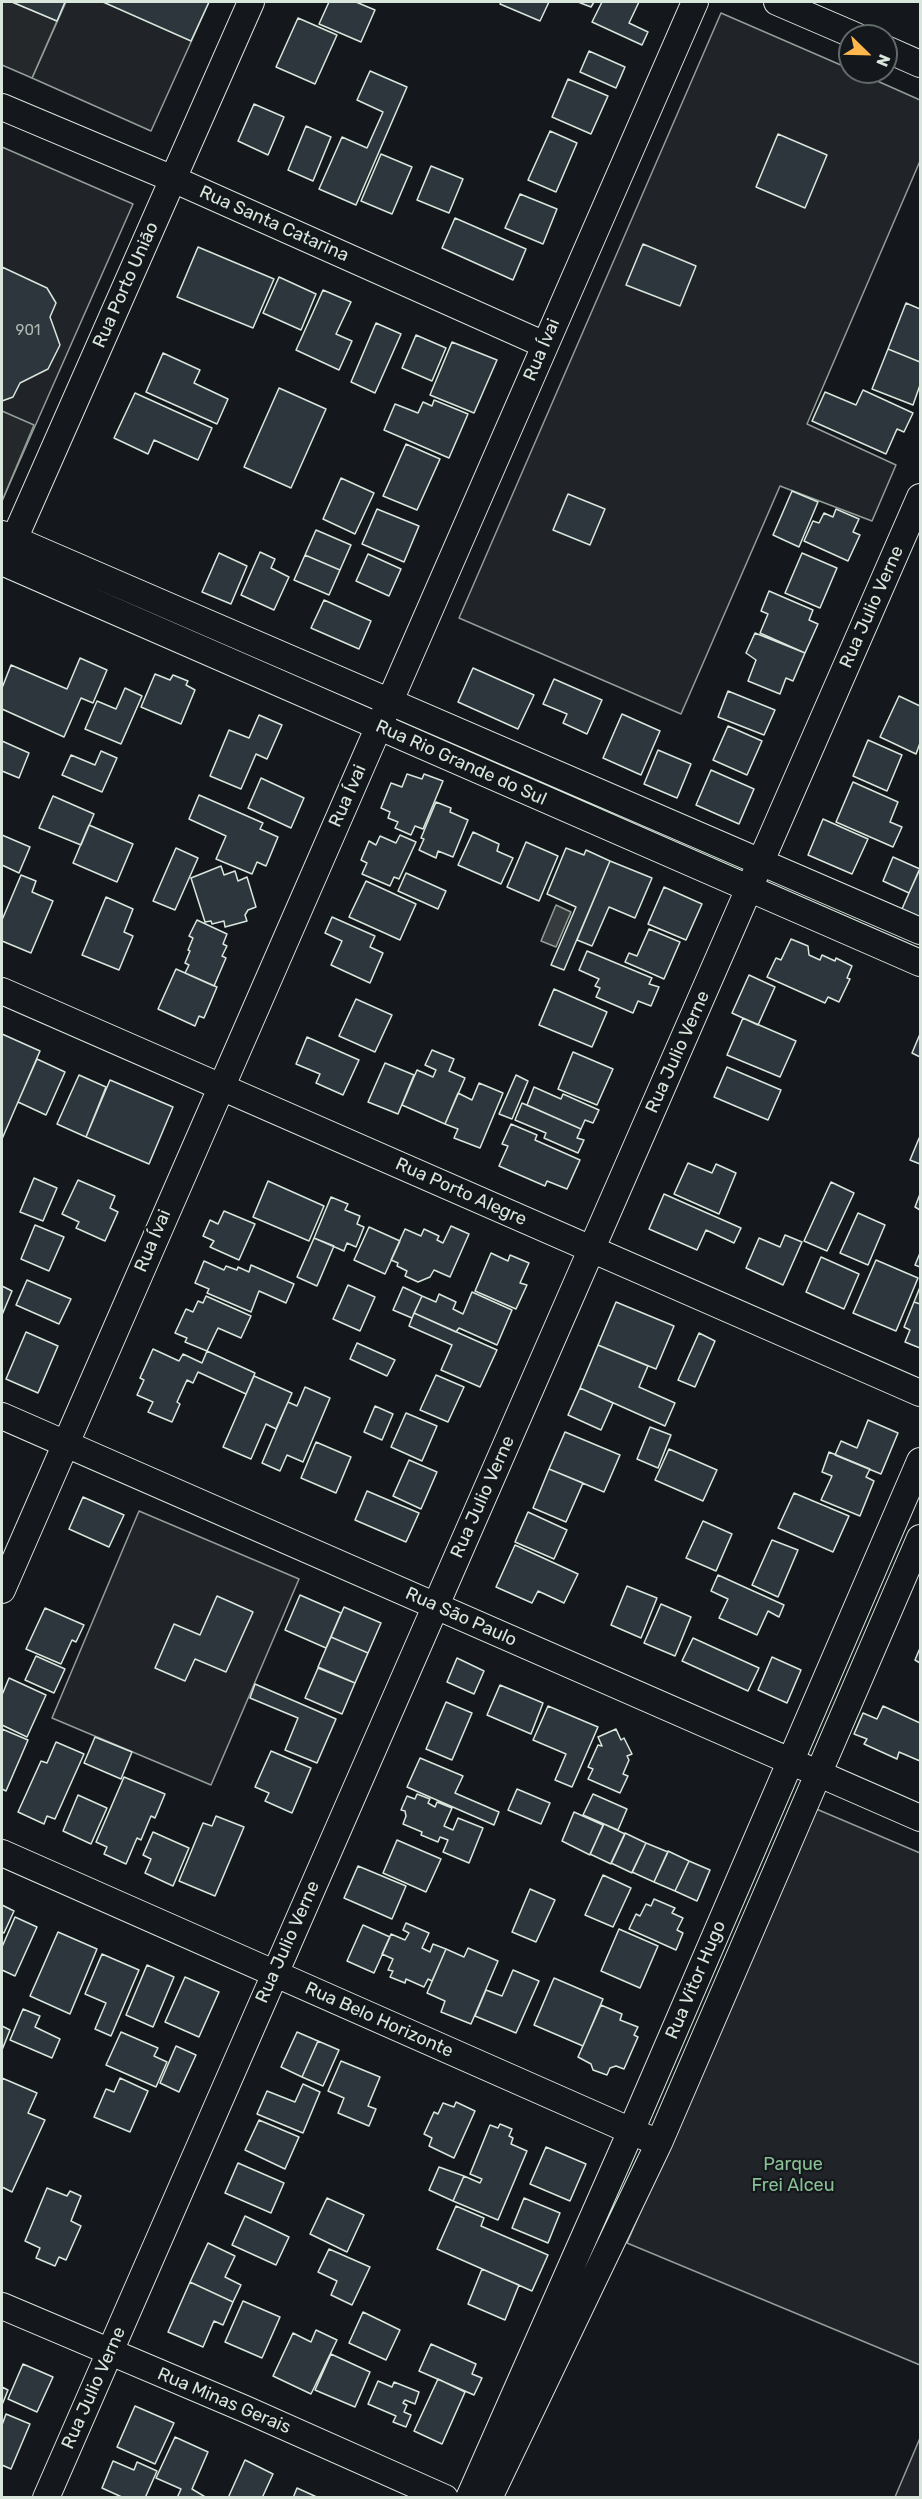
<!DOCTYPE html>
<html>
<head>
<meta charset="utf-8">
<style>
  body { margin:0 }
  #map { position:relative; width:922px; height:2499px; overflow:hidden; background:#14181c; font-family:Rubik,sans-serif }
  canvas { display:block }
  .frame { position:absolute; inset:0; border:3px solid #d8e6dc; pointer-events:none }
  .north { position:absolute; left:838px; top:24px; width:60px; height:60px; box-sizing:border-box; background:#14181c; border:2px solid #626a69; border-radius:50%; rotate:113deg; font-size:16px; font-weight:700; line-height:24px; text-align:center; color:#d8e6dc }
  .north::after { content:''; display:block; margin:auto; width:21px; height:27px; background:#ffb74d; clip-path:polygon(50% 0,100% 100%,50% 72%,0 100%) }
</style>
</head>
<body>
<div id="map">
<canvas width="922" height="2499"></canvas>
<div class="frame"></div>
<div class="north">N</div>
</div>
<script>
const context = document.querySelector('canvas').getContext('2d');
context.lineJoin = 'round';
function fillPath(path, color) { context.fillStyle = color; context.fill(path, 'evenodd'); }
function trace(path, color, width, dash) { context.strokeStyle = color; context.lineWidth = width; context.lineCap = dash ? 'butt' : 'round'; context.setLineDash(dash || []); context.stroke(path); }
function write(font, color, halo, rows, align = 'center') {
  context.font = font + ' Rubik,sans-serif'; context.lineWidth = 4.5; context.setLineDash([]); context.textBaseline = 'middle'; context.strokeStyle = halo; context.fillStyle = color; for (const [text, x, y, turn = 0] of rows) {
    context.save(); context.translate(x, y); context.rotate((+turn || 0) * Math.PI / 180); context.textAlign = isNaN(turn) ? turn : align; if (halo) context.strokeText(text, 0, 0); context.fillText(text, 0, 0); context.restore();
  }
}
const green = new Path2D(`
  M66 2H209L151 131 32 78Z
  M721 13 850 69V72H857L920 100V161L807 424 896 465 872 521 780 486 681 714 459 618Z
  M2 147 133 204 2 501Z
  M139 1511 299 1579 211 1785 52 1718Z
  M814 1808 920 1853V2365L627 2243Z
  M920 2438V2497H895Z`);
fillPath(green, '#202428');
trace(green, '#939e99', 1.5);
const parking = new Path2D(`
  M2 2H12L57 21 32 78 2 65Z
  M2 411 34 425 2 501Z`);
fillPath(parking, '#24282b');
trace(parking, '#939e99', 1.5);
const water = new Path2D(`
  M556 905 571 912 556 947 541 941Z`);
fillPath(water, '#363b3e');
trace(water, '#939e99', 1.5);
const building = new Path2D(`
  M12 2H65L57 21Z
  M103 2H209L191 41Z
  M329 2H356L375 10 361 42 319 24Z
  M501 2H549L540 21 500 4Z
  M578 2H594L591 7Z
  M602 2H639L629 23 648 32 642 45 592 22Z
  M298 18 337 35 315 84 276 67Z
  M589 51 625 67 616 88 580 72Z
  M370 71 407 87 356 205 319 189 342 137 367 148 383 112 357 100Z
  M568 79 608 96 591 134 552 117Z
  M254 104 284 117 268 155 238 141Z
  M306 126 331 137 313 181 288 170Z
  M550 131 577 143 556 192 528 180Z
  M778 134 827 155 805 208 756 187Z
  M381 154 412 167 392 214 361 201Z
  M431 166 463 179 449 213 417 200Z
  M520 194 557 209 543 244 505 228Z
  M455 218 526 249 513 280 442 248Z
  M643 244 696 266 680 306 626 285Z
  M198 247 274 279 253 328 177 297Z
  M2 267 47 288 56 303 50 317 60 345 48 369 20 383 13 397 2 401Z
  M279 277 316 294 301 330 263 313Z
  M323 290 351 302 336 334 352 341 339 370 296 350Z
  M906 303 920 309V362L888 349Z
  M376 323 401 334 375 393 351 382Z
  M416 335 446 348 432 381 402 368Z
  M452 342 497 360 474 413 430 395Z
  M888 349 920 362V385L913 405 872 389Z
  M163 353 200 370 194 383 228 399 217 424 146 392Z
  M279 388 326 409 291 488 244 467Z
  M863 390 913 413 904 432 897 429 886 454 812 421 825 392 856 405Z
  M135 393 212 428 198 460 154 440 148 454 114 438Z
  M434 400 468 414 449 458 384 430 395 404 418 413 423 402 432 406Z
  M406 444 440 459 417 510 383 496Z
  M341 478 374 493 355 534 323 519Z
  M792 491 818 502 799 547 773 535Z
  M568 494 605 509 590 545 553 530Z
  M377 509 419 526 404 562 362 544Z
  M836 509 859 519 853 532 860 535 848 561 804 541 813 521 819 523 824 513 833 517Z
  M316 530 351 545 340 570 305 555Z
  M260 552 275 559 271 568 289 577 274 610 241 595Z
  M219 553 247 566 231 604 202 592Z
  M802 553 837 568 820 608 785 593Z
  M368 554 401 569 389 596 356 581Z
  M305 555 340 570 329 595 294 580Z
  M769 591 813 610 809 620 818 624 805 653 760 633 768 614 761 611Z
  M324 600 371 621 359 649 311 628Z
  M755 633 805 653 793 681 786 678 780 694 748 681 756 660 746 653Z
  M80 658 107 670 93 703 81 698 64 737 2 709V688L11 665 67 689Z
  M473 668 534 695 518 729 458 702Z
  M155 674 170 680 173 675 188 681 186 685 195 690 181 724 141 707Z
  M554 679 602 700 587 734 563 723 567 714 543 704Z
  M125 688 142 696 121 744 85 729 97 701 116 709Z
  M728 691 775 710 764 735 718 717Z
  M899 696 920 706V743L916 754 880 737Z
  M622 714 660 731 641 775 603 758Z
  M259 715 282 725 267 759 256 754 241 789 210 776 229 730 249 738Z
  M728 726 762 741 747 775 713 760Z
  M868 740 902 755 887 791 853 776Z
  M2 741 29 753 19 778 2 771Z
  M658 750 691 764 677 798 644 784Z
  M101 751 117 758 102 792 62 775 71 755 95 765Z
  M711 770 754 789 739 824 696 805Z
  M407 774 422 779 424 774 443 781 423 829 415 826 411 835 395 828 398 822 388 818 390 812 381 808 391 783 402 787Z
  M261 778 304 798 291 828 248 808Z
  M853 782 898 802 890 822 902 827 893 847 836 822Z
  M199 795 263 823 260 829 278 837 266 866 257 862 252 874 216 859 226 836 189 819Z
  M53 796 94 814 81 845 39 828Z
  M436 802 451 808 450 812 468 820 453 857 438 851 436 858 419 850 424 839 421 838Z
  M823 819 868 839 852 874 808 855Z
  M89 825 133 844 117 882 73 863Z
  M473 832 499 844 497 851 513 858 501 884 458 865Z
  M2 835 30 847 19 873 2 865Z
  M400 835 416 842 399 879 394 877 390 886 362 874 367 863 361 860 369 841 376 845 380 836 396 843Z
  M526 842 558 856 539 901 507 887Z
  M176 848 198 858 175 910 153 901Z
  M566 848 584 855 586 850 610 861 564 970 551 965 576 907 547 894Z
  M893 857 920 869 909 893 883 881Z
  M610 861 652 878 635 918 609 907 592 946 577 940Z
  M221 866 224 875 235 871 238 881 247 877 256 907 248 910 245 915 247 921 225 927 224 921 212 924 211 921 205 922 191 878Z
  M920 868V917L902 909Z
  M406 873 446 891 438 909 398 891Z
  M21 875 36 881 32 892 53 901 31 953 2 941V920Z
  M366 881 416 904 400 940 349 917Z
  M664 887 702 904 686 940 648 924Z
  M106 897 133 909 124 932 133 936 119 970 82 955Z
  M332 917 375 936 370 947 383 953 370 983 331 965 342 941 325 933Z
  M197 920 227 934 223 944 227 946 222 956 226 958 214 986 185 973 189 965 185 963 190 951 188 950 193 938 189 936Z
  M649 929 680 942 664 979 625 962 629 953 637 956Z
  M791 939 808 946 809 955 820 960 822 955 835 961 836 958 852 966 847 978 850 979 839 1002 828 997 825 1003 767 977 776 958 781 960Z
  M587 951 652 978 649 984 659 987 651 1006 638 1001 633 1013 596 997 600 988 595 986 599 979 579 970Z
  M176 969 217 987 204 1018 199 1016 195 1026 158 1009Z
  M749 975 775 987 758 1025 732 1013Z
  M554 989 607 1012 592 1047 539 1025Z
  M356 999 392 1015 375 1052 339 1036Z
  M743 1018 796 1041 780 1077 727 1055Z
  M2 1034 40 1051 2 1139Z
  M920 1034V1057L912 1053Z
  M307 1037 359 1060 343 1095 316 1083 320 1074 296 1064Z
  M432 1050 454 1059 449 1071 465 1078 445 1124 402 1105 417 1070 433 1077 436 1070 425 1065Z
  M573 1052 613 1069 597 1105 558 1089Z
  M37 1059 65 1072 46 1115 18 1102Z
  M385 1063 414 1075 398 1114 368 1102Z
  M727 1067 781 1090 768 1120 714 1097Z
  M79 1075 106 1087 86 1137 57 1124Z
  M516 1075 528 1081 512 1119 499 1114Z
  M110 1080 173 1107 149 1164 86 1137Z
  M479 1083 503 1093 480 1148 454 1138 458 1129 445 1124 458 1093 472 1100Z
  M534 1087 561 1099 563 1094 599 1110 593 1123 585 1120 581 1129 527 1105Z
  M522 1103 581 1129 577 1138 584 1140 578 1153 544 1138 546 1133 515 1120Z
  M511 1124 537 1135 535 1140 580 1160 567 1189 547 1181 545 1186 499 1166 508 1146 502 1144Z
  M920 1136V1164L910 1160Z
  M688 1163 712 1173 716 1164 736 1173 719 1214 674 1194Z
  M34 1178 57 1188 43 1221 20 1212Z
  M78 1180 115 1196 110 1208 118 1212 105 1241 76 1228 79 1222 62 1214Z
  M268 1181 324 1206 309 1241 253 1217Z
  M831 1182 854 1193 827 1251 804 1241Z
  M664 1194 741 1228 734 1243 706 1230 697 1250 649 1229Z
  M920 1194V1210L915 1207Z
  M331 1197 348 1204 345 1210 360 1216 357 1224 364 1227 356 1247 347 1243 344 1251 314 1238Z
  M224 1211 255 1224 239 1260 210 1247 214 1241 203 1236 210 1220 218 1224Z
  M858 1213 885 1225 868 1265 840 1253Z
  M35 1225 64 1237 49 1271 21 1259Z
  M451 1226 469 1234 450 1277 434 1270 430 1277 418 1282 405 1276 407 1271 397 1266 398 1263 391 1260 405 1229 421 1236 424 1229 439 1236 437 1240 443 1243Z
  M369 1227 400 1241 385 1274 354 1260Z
  M785 1235 802 1242 783 1285 746 1268 759 1238 780 1247Z
  M314 1238 334 1246 317 1286 297 1277Z
  M491 1253 508 1261 510 1255 529 1263 520 1283 527 1285 516 1309 475 1291Z
  M920 1253V1267L915 1265Z
  M821 1257 859 1274 844 1309 806 1292Z
  M876 1260 918 1278 896 1331 853 1313Z
  M204 1261 224 1270 226 1266 237 1270 238 1267 249 1272 251 1265 294 1284 286 1303 259 1291 251 1312 207 1293 209 1289 195 1283Z
  M27 1280 71 1299 59 1324 16 1305Z
  M348 1285 375 1297 360 1331 333 1319Z
  M2 1286 12 1291 2 1315Z
  M403 1287 422 1296 412 1318 393 1310Z
  M920 1287V1304L914 1302Z
  M472 1292 512 1310 497 1345 459 1328 456 1332 414 1313 422 1296 436 1302 439 1294 456 1302 453 1309 463 1314Z
  M206 1296 251 1316 241 1338 218 1328 207 1351 185 1342 187 1338 175 1333 186 1309 193 1312 198 1301 203 1303Z
  M616 1302 674 1326 656 1369 598 1345Z
  M914 1302 920 1304V1348L905 1342 910 1330 904 1327Z
  M414 1313 497 1350 480 1387 441 1370 452 1345 409 1326Z
  M26 1332 58 1346 38 1393 6 1379Z
  M699 1333 715 1341 695 1387 678 1380Z
  M357 1343 395 1360 387 1376 350 1359Z
  M598 1345 648 1366 639 1387 675 1403 665 1426 580 1388Z
  M153 1349 179 1361 183 1354 202 1363 207 1351 255 1373 246 1394 198 1372 193 1383 187 1380 177 1402 180 1404 172 1422 148 1412 153 1402 137 1395 144 1380 140 1378Z
  M436 1375 464 1387 448 1422 420 1410Z
  M254 1376 292 1393 276 1429 266 1424 251 1459 223 1447Z
  M305 1387 330 1398 303 1462 287 1455 280 1471 262 1463 288 1402 297 1406Z
  M580 1388 613 1403 601 1430 568 1415Z
  M375 1406 393 1414 382 1440 364 1432Z
  M406 1413 437 1426 422 1461 391 1447Z
  M868 1420 898 1433 881 1474 835 1455 841 1441 857 1448Z
  M650 1427 671 1435 658 1468 637 1459Z
  M565 1432 620 1455 604 1492 549 1469Z
  M316 1442 351 1457 336 1493 301 1478Z
  M669 1449 717 1470 703 1501 655 1480Z
  M829 1452 870 1469 866 1477 874 1481 860 1516 821 1500 832 1476 822 1472Z
  M409 1460 437 1472 421 1509 393 1496Z
  M549 1469 583 1483 566 1522 533 1508Z
  M367 1491 419 1513 406 1542 355 1520Z
  M794 1493 849 1516 833 1552 778 1528Z
  M83 1497 124 1515 109 1547 69 1529Z
  M528 1512 567 1530 554 1559 515 1542Z
  M703 1521 732 1534 716 1571 686 1558Z
  M772 1540 798 1550 778 1597 752 1585Z
  M515 1545 578 1574 564 1603 538 1591 532 1603 496 1587Z
  M718 1575 784 1605 779 1617 768 1611 757 1635 719 1618 728 1599 711 1591Z
  M627 1586 657 1598 641 1638 611 1625Z
  M300 1595 341 1613 326 1648 285 1630Z
  M217 1596 253 1612 226 1672 195 1659 185 1681 155 1668 174 1624 200 1635Z
  M661 1604 691 1617 675 1656 644 1643Z
  M344 1607 381 1623 368 1653 331 1637Z
  M45 1608 84 1625 76 1642 72 1640 61 1664 26 1649Z
  M331 1637 368 1653 355 1683 318 1667Z
  M693 1638 759 1668 748 1691 682 1661Z
  M920 1648V1663L915 1660Z
  M36 1656 65 1669 54 1693 25 1680Z
  M772 1657 801 1670 787 1703 758 1690Z
  M457 1658 484 1671 474 1694 447 1682Z
  M318 1668 355 1683 342 1714 305 1698Z
  M9 1678 46 1695 27 1737 2 1725V1695Z
  M255 1684 336 1719 317 1763 285 1750 298 1718 250 1698Z
  M500 1685 543 1703 531 1734 487 1715Z
  M446 1702 472 1713 452 1760 426 1749Z
  M548 1706 598 1727 572 1787 555 1780 566 1754 533 1740Z
  M883 1706 920 1723V1761L899 1752 897 1759 864 1744 867 1739 854 1734 863 1713 877 1719Z
  M2 1729 28 1740 6 1791 2 1789Z
  M616 1729 621 1740 624 1738 632 1754 627 1756 629 1760 623 1774 628 1776 620 1793 588 1779 593 1769 588 1767 598 1745 602 1746 598 1737Z
  M95 1737 132 1752 121 1779 84 1763Z
  M56 1742 84 1754 55 1819 47 1816 44 1824 18 1812 41 1761 47 1763Z
  M271 1751 311 1768 292 1813 265 1801 269 1793 255 1787Z
  M420 1758 463 1776 455 1793 499 1812 494 1825 407 1787Z
  M124 1777 165 1794 155 1818 151 1816 141 1840 137 1838 126 1864 104 1854 107 1847 96 1842Z
  M517 1789 550 1803 541 1824 508 1810Z
  M417 1794 430 1799 428 1803 435 1807 437 1802 452 1808 444 1826 453 1830 458 1818 483 1828 469 1863 443 1852 448 1840 440 1837 438 1842 421 1835 422 1832 403 1824 406 1816 405 1811 401 1810 407 1796 415 1799Z
  M593 1794 627 1809 618 1830 583 1815Z
  M78 1795 107 1808 91 1844 63 1831Z
  M574 1812 603 1825 590 1855 562 1841Z
  M216 1816 244 1827 215 1896 179 1881 203 1823 212 1826Z
  M604 1824 625 1834 611 1864 590 1854Z
  M153 1832 189 1848 173 1886 145 1873 151 1859 143 1855Z
  M625 1833 646 1843 632 1873 611 1863Z
  M397 1840 441 1859 426 1892 383 1873Z
  M646 1843 668 1852 654 1882 632 1872Z
  M668 1851 689 1861 675 1891 654 1882Z
  M689 1861 710 1870 697 1901 675 1891Z
  M358 1866 406 1886 392 1919 344 1898Z
  M603 1875 631 1888 613 1927 585 1915Z
  M530 1889 555 1900 536 1942 512 1932Z
  M654 1899 675 1908 672 1913 683 1918 677 1930 683 1933 676 1950 629 1929 636 1914 640 1916 646 1904 651 1906Z
  M2 1905 14 1911 4 1933 2 1932Z
  M15 1917 37 1927 15 1976 2 1970V1947Z
  M406 1923 429 1933 422 1948 430 1952 433 1944 446 1949 432 1981 428 1979 424 1987 406 1979 405 1983 390 1977 393 1971 388 1970 393 1959 382 1954 391 1934 405 1940 409 1933 403 1930Z
  M363 1925 390 1937 374 1973 347 1961Z
  M619 1929 658 1946 640 1988 601 1971Z
  M58 1932 97 1949 70 2014 30 1996Z
  M468 1948 498 1961 471 2024 441 2012 445 2001 427 1993 446 1949 464 1957Z
  M102 1954 139 1970 111 2036 95 2029 106 2003 85 1994Z
  M147 1965 174 1977 153 2027 126 2015Z
  M513 1970 539 1981 516 2033 475 2016 486 1990 502 1996Z
  M185 1977 219 1992 199 2037 165 2022Z
  M554 1978 603 1999 583 2046 534 2025Z
  M601 2005 622 2014 620 2020 638 2027 634 2035 638 2037 624 2069 616 2066 610 2068 607 2075 593 2070 591 2064 578 2057Z
  M23 2009 40 2016 35 2027 60 2039 52 2058 10 2040Z
  M2 2026 10 2030 2 2050Z
  M121 2032 158 2048 154 2056 167 2062 156 2087 106 2065Z
  M297 2032 318 2041 302 2077 281 2067Z
  M318 2041 339 2050 323 2086 302 2077Z
  M176 2046 196 2055 179 2092 160 2083Z
  M341 2061 380 2077 368 2106 376 2109 369 2126 338 2113 344 2098 328 2091Z
  M2 2078 37 2093 28 2113 45 2120 12 2192 2 2187Z
  M120 2078 148 2091 130 2132 94 2117 106 2089 114 2092Z
  M303 2084 320 2092 303 2133 257 2114 267 2091 295 2102Z
  M456 2102 475 2111 454 2158 429 2146 432 2138 424 2134 434 2112 438 2114 443 2103 454 2107Z
  M259 2120 299 2137 285 2169 245 2150Z
  M500 2124 512 2129 509 2136 513 2138 511 2144 527 2151 498 2220 453 2201 464 2176 480 2183 482 2179 470 2174 490 2125 498 2128Z
  M546 2147 586 2164 570 2201 530 2184Z
  M238 2163 284 2183 271 2213 225 2193Z
  M439 2167 464 2176 453 2201 429 2190Z
  M47 2188 67 2196 70 2191 81 2196 71 2221 81 2226 66 2260 59 2257 55 2266 36 2258 40 2248 25 2241Z
  M327 2198 364 2215 347 2252 310 2234Z
  M524 2198 560 2213 548 2243 512 2228Z
  M456 2206 484 2218 481 2226 548 2255 532 2291 437 2249Z
  M245 2216 289 2237 276 2265 232 2245Z
  M208 2243 235 2256 225 2277 241 2285 233 2302 190 2282Z
  M329 2249 370 2267 352 2305 331 2295 337 2281 318 2272Z
  M482 2269 519 2285 505 2320 468 2304Z
  M190 2282 233 2302 223 2325 214 2321 203 2347 168 2332Z
  M243 2301 280 2317 262 2358 225 2342Z
  M363 2312 400 2330 386 2360 349 2343Z
  M316 2330 337 2340 311 2394 273 2376 293 2333 311 2342Z
  M431 2344 476 2364 472 2374 482 2378 474 2395 419 2371Z
  M331 2354 370 2372 355 2407 315 2390Z
  M23 2364 53 2377 37 2412 8 2399Z
  M438 2379 465 2392 442 2444 414 2431Z
  M378 2381 392 2387 394 2382 419 2392 415 2404 405 2400 403 2403 407 2405 404 2412 411 2415 406 2427 393 2422 396 2416 368 2404Z
  M2 2387 8 2390 2 2405Z
  M135 2406 174 2423 155 2464 117 2447Z
  M6 2414 30 2424 11 2469 2 2465V2425Z
  M175 2437 208 2452 192 2489 207 2498H177L181 2489 156 2478Z
  M245 2460 273 2474 262 2498H228Z
  M113 2461 134 2470 137 2462 157 2471 145 2498H124L102 2488Z
  M297 2488 319 2498H293Z`);
fillPath(building, '#2c363c');
trace(building, '#d8e6dc', 1.5);
const minor = new Path2D(`
  M777 2 856 36
  M886 49 920 64
  M2 107 173 179 545 345
  M2 534 920 931
  M8 553 251 2
  M2 562 920 963
  M2 991 920 1393
  M2 1416 920 1818
  M2 1590 695 2
  M2 1853 647 2138
  M2 2306 245 2409 445 2498
  M46 2498 920 497
  M469 2498 631 2131 920 1461
  M489 2498 659 2143 920 1538`);
trace(minor, '#d8e6dc', 28);
trace(minor, '#14181c', 26);
write('15px', '#adbab4', null, [
  ["901",28,331]
]);
write('18px', '#d8e6dc', '#14181c', [
  ["Rua Santa Catarina",274,224,24],
  ["Rua Porto União",126,285,-66],
  ["Rua Ívai",542,350,-67],
  ["Rua Julio Verne",872,607,-66],
  ["Rua Rio Grande do Sul",461,763,24],
  ["Rua Ívai",348,796,-66],
  ["Rua Julio Verne",678,1052,-66],
  ["Rua Porto Alegre",461,1192,24],
  ["Rua Ívai",153,1241,-67],
  ["Rua Julio Verne",483,1497,-66],
  ["Rua São Paulo",461,1617,24],
  ["Rua Julio Verne",288,1942,-66],
  ["Rua Vitor Hugo",696,1980,-67],
  ["Rua Belo Horizonte",379,2020,24],
  ["Rua Julio Verne",94,2388,-66],
  ["Rua Minas Gerais",224,2401,23]
]);
write('18px', '#8ac095', '#14181c', [
  ["Parque",793,2165],
  ["Frei Alceu",793,2186]
]);
</script>
</body>
</html>
